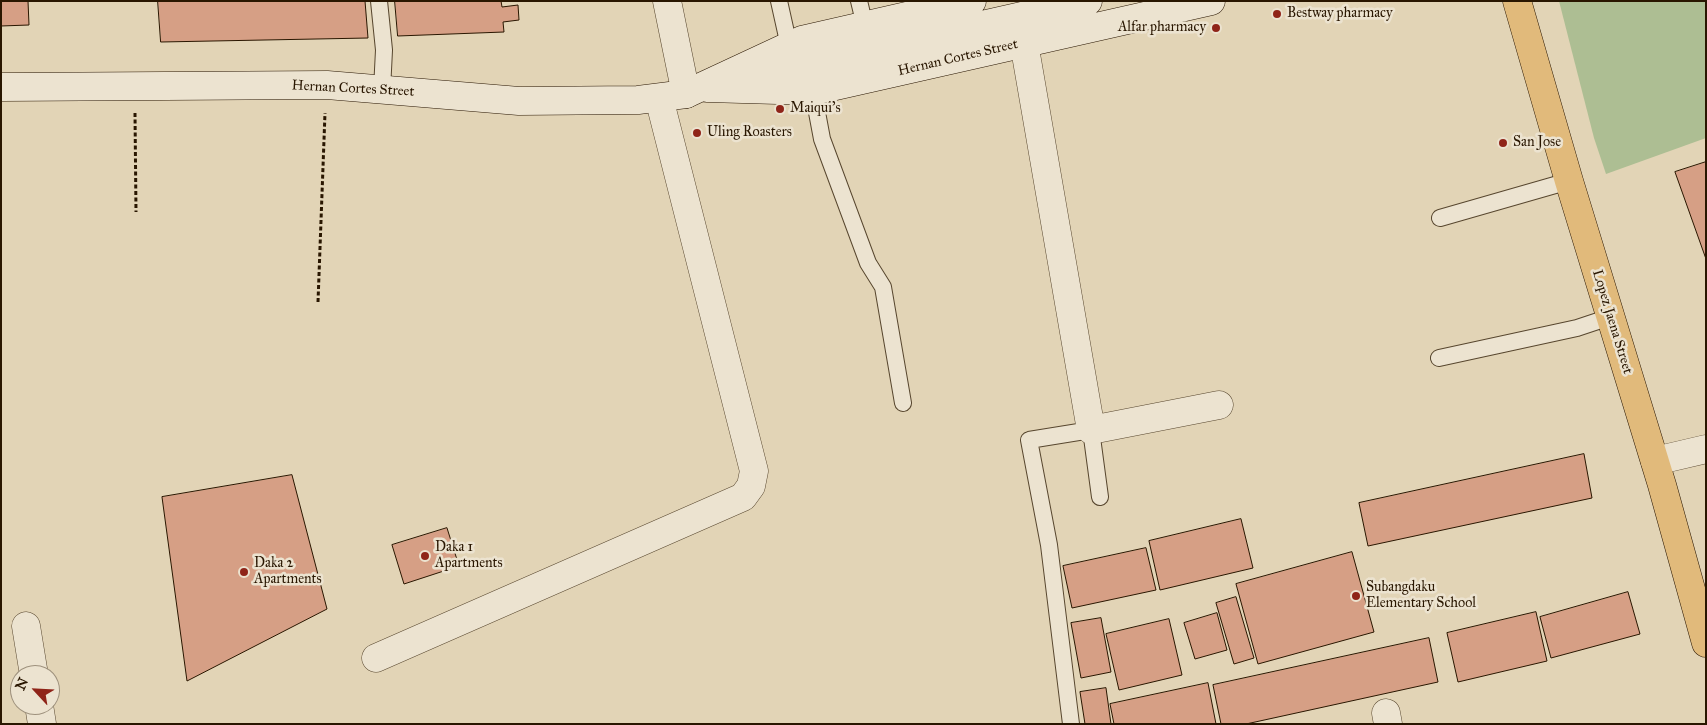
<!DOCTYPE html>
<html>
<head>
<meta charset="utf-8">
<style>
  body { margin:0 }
  #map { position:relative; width:1707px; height:725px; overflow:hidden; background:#e2d4b6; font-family:"IM FELL Great Primer",serif }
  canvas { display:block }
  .frame { position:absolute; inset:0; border:2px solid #291600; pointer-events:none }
  .north { position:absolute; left:10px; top:665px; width:50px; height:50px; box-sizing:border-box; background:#ece3d0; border:1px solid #9e917d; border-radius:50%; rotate:295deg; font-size:14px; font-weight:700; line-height:20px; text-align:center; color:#291600 }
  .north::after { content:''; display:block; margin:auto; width:18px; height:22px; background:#8f2418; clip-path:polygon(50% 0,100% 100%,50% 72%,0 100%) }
</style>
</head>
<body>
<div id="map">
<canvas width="1707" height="725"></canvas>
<div class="frame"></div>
<div class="north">N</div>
</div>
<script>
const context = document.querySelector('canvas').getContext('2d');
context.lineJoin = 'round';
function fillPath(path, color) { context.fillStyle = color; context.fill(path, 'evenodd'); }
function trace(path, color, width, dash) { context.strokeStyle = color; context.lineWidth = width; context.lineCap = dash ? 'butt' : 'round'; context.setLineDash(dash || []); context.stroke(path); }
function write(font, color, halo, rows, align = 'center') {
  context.font = font + ' "IM FELL Great Primer",serif'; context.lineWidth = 5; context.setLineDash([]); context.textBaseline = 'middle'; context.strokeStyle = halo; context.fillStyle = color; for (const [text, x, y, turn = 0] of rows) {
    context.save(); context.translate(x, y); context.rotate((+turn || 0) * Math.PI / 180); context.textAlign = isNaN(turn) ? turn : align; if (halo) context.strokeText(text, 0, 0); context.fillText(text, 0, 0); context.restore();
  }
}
fillPath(new Path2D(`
  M1559 1H1706V138L1606 174 1594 138Z`), '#adbe93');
const building = new Path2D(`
  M1 1H28L29 25 1 26Z
  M158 1H365L368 38 161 42Z
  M395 1H501L502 7 518 5 519 20 503 22 504 32 398 36Z
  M1706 162V259L1675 172Z
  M1584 454 1592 498 1368 546 1359 503Z
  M292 475 327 609 187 681 162 497Z
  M1241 519 1253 568 1160 590 1149 541Z
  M447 528 459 566 404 584 392 545Z
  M1146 548 1156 590 1072 608 1063 566Z
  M1352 552 1374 632 1258 664 1236 584Z
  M1628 592 1640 634 1551 658 1540 617Z
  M1236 597 1254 658 1234 664 1216 603Z
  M1536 612 1547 661 1458 682 1447 633Z
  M1217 613 1227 650 1195 659 1184 623Z
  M1101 618 1111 672 1081 678 1071 623Z
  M1169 619 1182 675 1119 690 1106 634Z
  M1429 638 1438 682 1246 724H1221L1213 685Z
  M1208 683 1216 724H1114L1110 704Z
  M1106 688 1111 724H1085L1080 692Z`);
fillPath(building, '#d69f85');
trace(building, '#291600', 1);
const service = new Path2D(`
  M379 1 384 50 382 90
  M779 1 789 46
  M859 1 865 26
  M813 91 822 139 868 263 883 287 903 403
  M1440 218 1569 181
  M1439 358 1577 328 1610 317
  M1071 724 1049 545 1029 440 1091 430 1100 497`);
const minor = new Path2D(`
  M667 1 686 94
  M1024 43 1091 430 1219 405
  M26 626 34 675
  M376 658 743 497 751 486 754 471 659 98
  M39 705 42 724
  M1386 713 1388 724`);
const tertiary = new Path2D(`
  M1655 461 1706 449`);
const secondary = new Path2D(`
  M748 78 1088 1
  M1 87 327 85 519 101 638 100 686 94 802 40 972 1
  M707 88 813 91 1211 1`);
const primary = new Path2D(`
  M1517 1 1569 181 1662 485 1706 643`);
trace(service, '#57462e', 18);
trace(minor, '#57462e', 29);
trace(tertiary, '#57462e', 29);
trace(secondary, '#291600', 29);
trace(primary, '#291600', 29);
trace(new Path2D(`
  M135 113 136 212
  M318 302 325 113`), '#291600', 3, [4, 2.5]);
trace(service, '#ece3d0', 16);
trace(minor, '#ece3d0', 28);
trace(tertiary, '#ece3d0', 28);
trace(secondary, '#ece3d0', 28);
trace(primary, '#e1ba7b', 28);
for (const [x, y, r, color] of [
  [1277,14,5,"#8f2418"],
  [1216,28,5,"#8f2418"],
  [780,109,5,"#8f2418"],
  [697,133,5,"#8f2418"],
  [1503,143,5,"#8f2418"],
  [425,556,5,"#8f2418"],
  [244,572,5,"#8f2418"],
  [1356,596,5,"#8f2418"]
]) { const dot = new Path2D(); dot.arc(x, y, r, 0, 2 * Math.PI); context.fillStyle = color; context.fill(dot); trace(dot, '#ece3d0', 2); }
write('14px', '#291600', '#ece3d0', [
  ["Bestway pharmacy",1287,14],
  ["Alfar pharmacy",1206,28,"right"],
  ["Maiqui's",790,109],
  ["Uling Roasters",707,133],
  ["San Jose",1513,143],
  ["Daka 1",435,548],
  ["Apartments",435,564],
  ["Daka 2",254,564],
  ["Apartments",254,580],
  ["Subangdaku",1366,588],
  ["Elementary School",1366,604]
], 'left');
write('14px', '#291600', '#ece3d0', [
  ["Hernan Cortes Street",958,58,-13],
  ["Hernan Cortes Street",353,89,3],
  ["Lopez Jaena Street",1612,322,73]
]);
</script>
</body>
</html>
